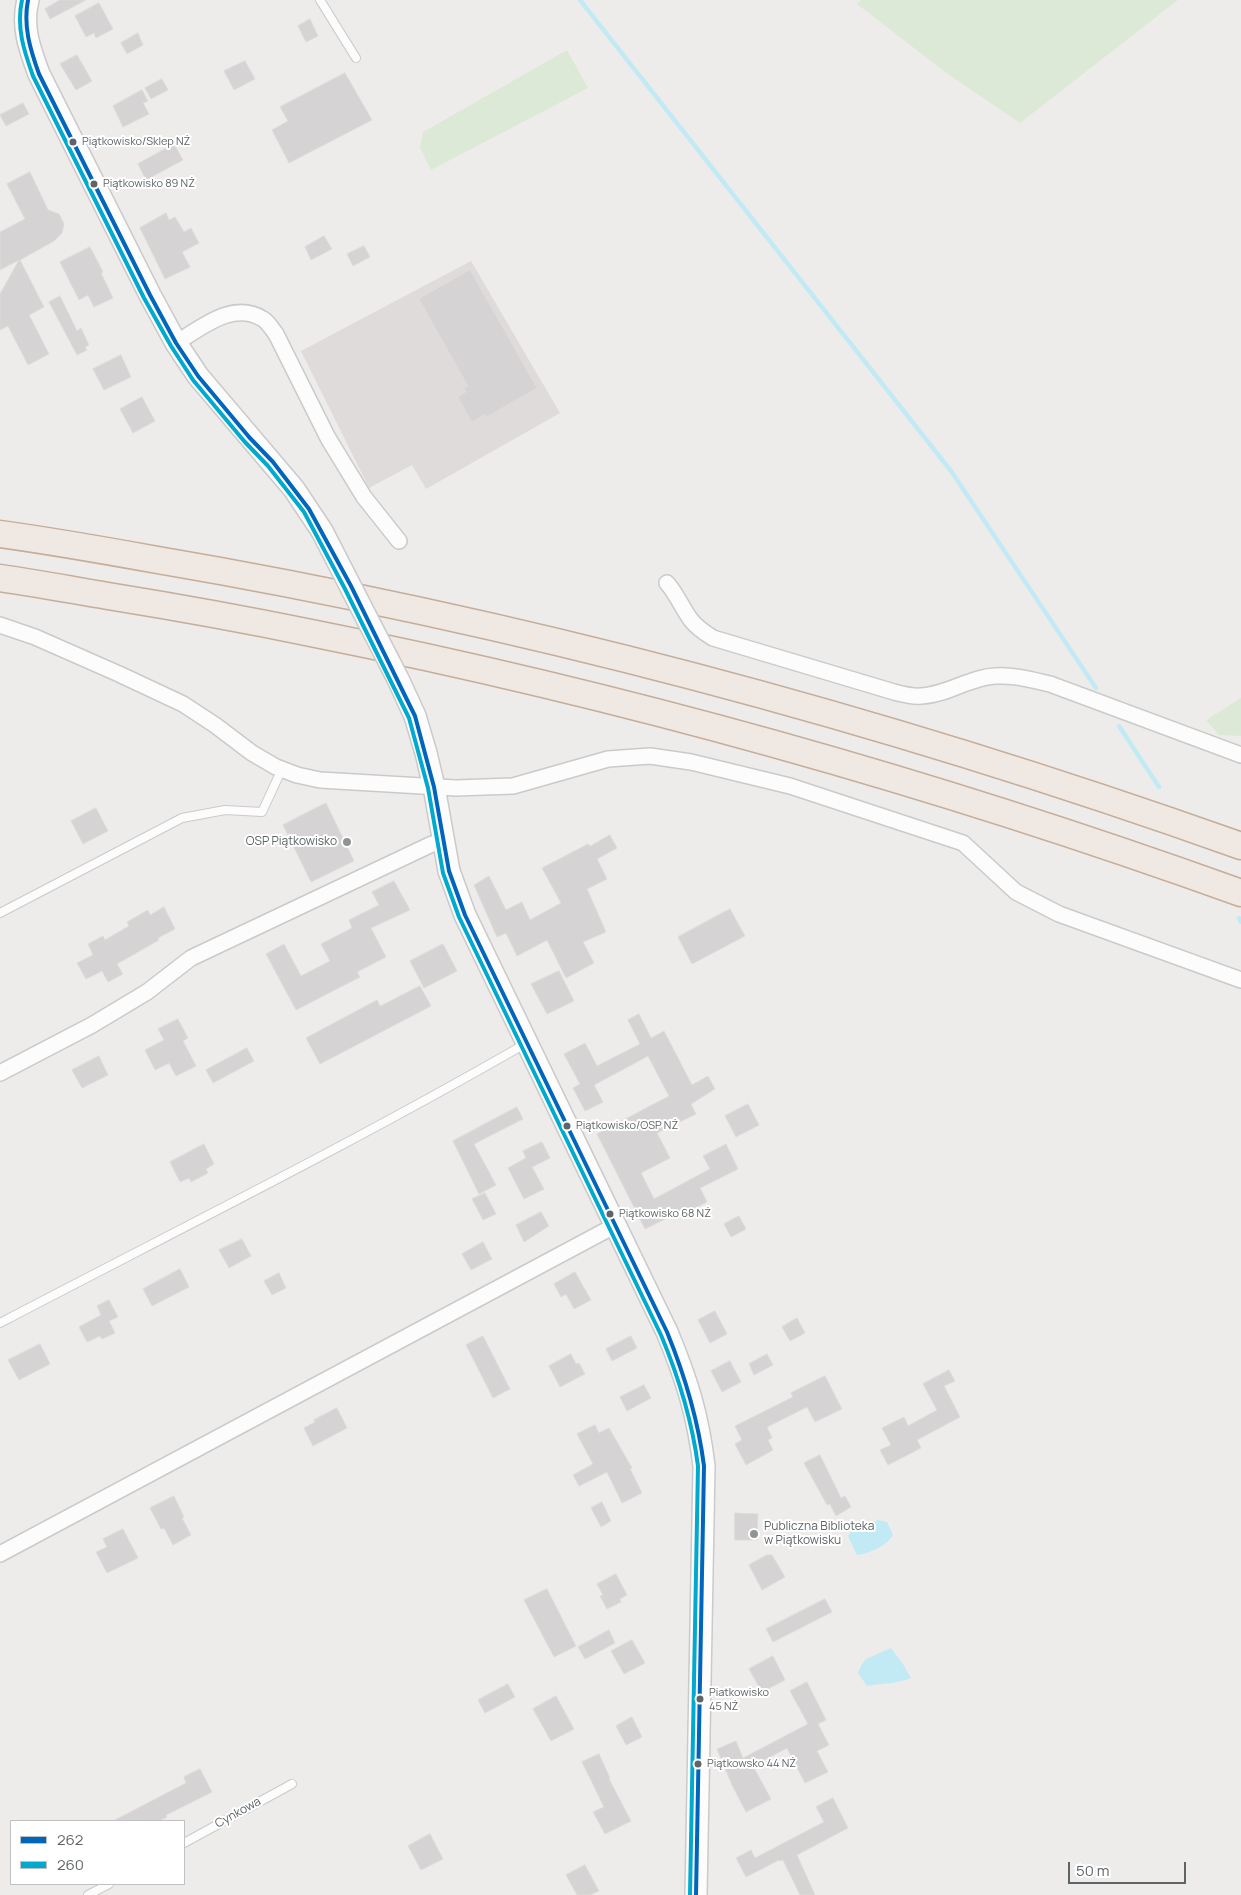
<!DOCTYPE html>
<html>
<head>
<meta charset="utf-8">
<style>
  body { margin:0 }
  #map { position:relative; width:1241px; height:1895px; overflow:hidden; background:#eeecea; font-family:Manrope,sans-serif }
  canvas { display:block }
  .legend { position:absolute; left:10px; top:1820px; width:175px; height:65px; box-sizing:border-box; background:#fff; border:1px solid #bfc1c2; margin:0; padding:6px 9px; list-style:none; font-size:15px; color:#5f6567 }
  .legend li { display:flex; align-items:center; gap:10px; height:25px }
  .legend b { width:25px; border:1px solid #bfc1c2 }
  .scale { position:absolute; left:1068px; top:1862px; width:118px; height:22px; box-sizing:border-box; border:2px solid #5f6567; border-top:0; padding-left:6px; font-size:15px; line-height:18px; white-space:nowrap; color:#5f6567; -webkit-text-stroke:4px #fff; paint-order:stroke }
</style>
</head>
<body>
<div id="map">
<canvas width="1241" height="1895"></canvas>
<ul class="legend">
<li><b style="height:6px;background:#0065bd"></b>262</li>
<li><b style="height:6px;background:#00a9ce"></b>260</li>
</ul>
<div class="scale">50 m</div>
</div>
<script>
const context = document.querySelector('canvas').getContext('2d');
context.lineJoin = 'round';
function fillPath(path, color) { context.fillStyle = color; context.fill(path, 'evenodd'); }
function trace(path, color, width, dash) { context.strokeStyle = color; context.lineWidth = width; context.lineCap = dash ? 'butt' : 'round'; context.setLineDash(dash || []); context.stroke(path); }
function write(font, color, halo, rows, align = 'center') {
  context.font = font + ' Manrope,sans-serif'; context.lineWidth = 4; context.setLineDash([]); context.textBaseline = 'middle'; context.strokeStyle = halo; context.fillStyle = color; for (const [text, x, y, turn = 0] of rows) {
    context.save(); context.translate(x, y); context.rotate((+turn || 0) * Math.PI / 180); context.textAlign = isNaN(turn) ? turn : align; if (halo) context.strokeText(text, 0, 0); context.fillText(text, 0, 0); context.restore();
  }
}
fillPath(new Path2D(`
  M471 261 560 413 426 489 412 465 369 488 301 351Z`), '#dedbda');
fillPath(new Path2D(`
  M861 0H1178L1020 123 945 72 857 4Z
  M567 50 588 88 431 170 420 148 423 132Z
  M1241 698V736L1219 735 1206 720Z`), '#dce9d7');
fillPath(new Path2D(`
  M878 1520 887 1522 893 1535C888 1545 869 1554 857 1555L848 1536 851 1532Z
  M891 1648 903 1664 911 1678C897 1684 882 1683 867 1686L858 1673 862 1664 866 1659Z`), '#c2eaf5');
trace(new Path2D(`
  M580 0 951 471 1096 688
  M1119 726 1159 787
  M1239 918 1241 922`), '#c2eaf5', 4.5);
const building = new Path2D(`
  M60 0H86L50 19 45 9Z
  M99 3 113 29 96 38 94 33 86 37 75 16Z
  M310 19 318 36 306 42 298 26Z
  M138 33 143 45 127 54 121 43Z
  M77 55 92 81 76 90 60 64Z
  M245 61 255 79 234 90 224 71Z
  M345 73 372 120 289 163 272 130 288 121 280 107Z
  M162 79 168 90 151 99 145 88Z
  M142 90 148 101 143 103 149 114 123 127 113 106Z
  M23 103 29 114 6 126 0 115Z
  M174 144 183 160 146 180 138 164Z
  M30 172 48 210 59 214 64 224 62 233 54 241 20 260 44 307 29 315 49 354 28 365 8 326 0 330V294L19 260 0 270V232L25 219 7 184Z
  M166 213 169 220 175 217 184 232 191 228 199 243 182 252 190 267 165 279 140 228Z
  M324 236 332 249 311 260 305 247Z
  M364 246 370 257 353 266 347 254Z
  M90 247 103 272 101 273 113 298 94 307 88 295 79 300 60 262Z
  M470 270 537 388 486 417 485 414 472 422 458 397 466 392 464 388 468 386 419 299Z
  M60 296 77 331 81 328 89 345 85 347 87 350 77 355 49 302Z
  M121 355 131 377 104 390 93 369Z
  M142 397 155 421 133 433 120 409Z
  M326 803 354 861 311 882 283 825Z
  M96 808 108 831 83 844 71 821Z
  M610 835 617 848 597 859 607 879 587 889 606 932 583 942 594 963 566 978 547 940 517 956 506 933 497 937 474 885 489 876 506 910 522 902 530 920 561 903 542 868 588 844 590 846Z
  M394 881 410 910 371 928 386 957 357 972 360 977 296 1010 266 954 284 944 301 976 330 961 321 944 352 928 349 920 379 905 372 892Z
  M164 907 175 929 158 938 159 940 117 964 123 974 108 982 102 971 86 979 77 963 93 955 88 944 103 936 105 940 129 926 127 922 148 910 150 915Z
  M730 909 745 936 692 964 678 937Z
  M443 944 457 971 424 988 410 961Z
  M559 971 574 1001 547 1014 531 984Z
  M420 986 431 1006 320 1064 306 1038 377 1000 380 1006Z
  M639 1014 651 1038 664 1031 692 1085 708 1076 715 1089 691 1104 696 1114 657 1133 670 1158 641 1173 654 1199 710 1169 703 1156 726 1144 738 1169 700 1188 707 1202 677 1217 675 1214 645 1229 597 1134 669 1096 648 1056 594 1085 603 1102 585 1111 573 1088 580 1084 564 1054 585 1043 597 1066 640 1044 628 1020Z
  M178 1019 188 1038 183 1041 196 1066 176 1076 169 1063 155 1070 145 1050 164 1040 158 1029Z
  M247 1048 254 1061 213 1083 206 1070Z
  M99 1056 108 1075 82 1088 72 1070Z
  M748 1104 759 1125 736 1137 725 1116Z
  M517 1107 523 1119 474 1144 496 1185 479 1194 453 1141Z
  M542 1142 550 1158 532 1167 544 1189 524 1199 508 1168 526 1158 523 1151Z
  M204 1144 214 1164 206 1169 208 1173 191 1182 189 1178 180 1182 170 1162Z
  M485 1193 496 1214 483 1220 472 1199Z
  M541 1212 549 1226 524 1242 516 1225Z
  M739 1216 746 1229 731 1237 724 1224Z
  M242 1239 251 1256 229 1268 219 1250Z
  M483 1242 492 1259 471 1270 462 1254Z
  M180 1269 189 1287 152 1306 143 1289Z
  M575 1272 591 1300 574 1309 566 1294 561 1297 554 1284Z
  M279 1273 286 1288 272 1295 264 1281Z
  M109 1300 118 1317 109 1321 115 1333 102 1339 100 1336 87 1342 79 1327 101 1315 97 1306Z
  M715 1311 727 1334 710 1343 698 1320Z
  M797 1318 805 1333 790 1341 782 1327Z
  M483 1336 510 1389 493 1398 466 1345Z
  M631 1336 637 1348 612 1361 606 1349Z
  M40 1344 50 1364 19 1380 8 1360Z
  M571 1354 576 1364 579 1363 585 1374 560 1387 549 1366Z
  M767 1354 773 1365 754 1375 749 1364Z
  M730 1361 741 1382 722 1392 711 1371Z
  M949 1370 955 1381 944 1386 960 1417 917 1440 921 1448 888 1465 880 1450 891 1445 882 1428 904 1417 908 1426 937 1410 923 1384Z
  M825 1376 842 1409 815 1422 807 1407 767 1427 772 1438 768 1440 773 1450 746 1465 735 1444 742 1440 735 1426 793 1397 791 1393Z
  M644 1385 651 1398 627 1411 620 1397Z
  M337 1408 347 1428 313 1446 304 1428 315 1422 314 1420Z
  M595 1425 599 1433 609 1428 632 1468 630 1469 642 1493 622 1503 607 1472 579 1486 573 1475 593 1464 577 1434Z
  M820 1455 841 1498 845 1496 851 1507 836 1516 830 1504 827 1505 804 1463Z
  M174 1496 184 1517 182 1518 191 1535 173 1545 164 1528 161 1529 150 1508Z
  M602 1502 611 1521 601 1527 591 1508Z
  M735 1513 758 1514 757 1540H735Z
  M123 1529 138 1558 107 1573 96 1552 107 1547 103 1539Z
  M767 1555H772L785 1577 762 1590 749 1565Z
  M616 1574 627 1595 620 1599 621 1602 607 1609 600 1596 603 1595 597 1584Z
  M547 1589 576 1646 554 1657 524 1600Z
  M825 1599 832 1612 773 1642 766 1629Z
  M609 1630 615 1643 585 1659 578 1647Z
  M632 1640 645 1663 624 1674 611 1651Z
  M773 1656 785 1680 762 1692 749 1669Z
  M807 1682 826 1720 818 1724 829 1745 817 1751 828 1772 805 1783 787 1748 753 1766 771 1799 746 1812 732 1785 717 1749 736 1741 743 1758 808 1724 790 1691Z
  M508 1684 515 1697 485 1713 478 1700Z
  M556 1696 574 1729 551 1741 533 1709Z
  M632 1717 642 1737 626 1745 616 1726Z
  M599 1754 610 1778 609 1779 631 1821 605 1834 593 1812 604 1807 582 1762Z
  M200 1769 212 1792 166 1815 167 1817 159 1821H113L186 1783 184 1777Z
  M833 1798 848 1828 797 1855 815 1895H800L783 1860 780 1861 779 1860 746 1877 736 1858 751 1850 755 1858 824 1822 816 1807Z
  M430 1834 443 1859 421 1870 408 1846Z
  M585 1865 599 1891 590 1895H577L566 1875Z`);
fillPath(building, '#d5d3d3');
trace(building, '#dedcda', 1);
const lane = new Path2D(`
  M320 0 356 58
  M0 913 182 818 225 810 262 812 282 769
  M0 1323C176 1231 353 1143 525 1044
  M184 1843 292 1784
  M88 1895 109 1884`);
const street = new Path2D(`
  M176 343C201 328 233 300 263 319 268 322 272 329 276 334L328 438 364 497 399 541
  M667 583C678 596 682 608 691 620 697 628 705 633 713 638L894 692C902 694 912 697 921 696 947 695 970 677 996 676 1015 675 1032 680 1050 684L1241 755
  M0 625 35 637 119 674 183 704 215 725 252 753 276 767 297 775 320 780 456 788 513 786 608 759 650 756 691 762 790 786 963 843 1016 892 1059 914 1241 980
  M0 1073 92 1025 147 992 191 958 432 844
  M0 1554 616 1225`);
const secondary = new Path2D(`
  M28 0C21 26 30 50 39 74L150 295 176 343 198 376 294 489 322 531
  M415 716 426 753 434 787 449 871 465 915 667 1332C687 1380 698 1415 704 1466L696 1895`);
const highway = new Path2D(`
  M0 534C51 541 102 550 152 559 523 622 887 720 1241 846
  M0 578C36 583 72 590 108 596 176 607 243 619 311 633 627 696 938 784 1241 893`);
trace(lane, '#cbcaca', 10);
trace(street, '#cbcaca', 18);
trace(secondary, '#cacaca', 24);
trace(highway, '#c5ad99', 29);
trace(lane, '#fcfcfc', 8);
trace(street, '#fcfcfc', 15);
trace(secondary, '#fcfcfc', 21);
trace(highway, '#f0e9e3', 26);
const secondaryBridge = new Path2D(`
  M322 531 398 679 415 716`);
trace(secondaryBridge, '#cacaca', 24, []);
trace(secondaryBridge, '#fcfcfc', 21);
trace(new Path2D(`
  M28 0C23 26 30 49 39 74L150 295 176 343 198 376 249 437 273 462 309 509 351 586 415 716 434 787 449 871 465 915 667 1332C685 1376 698 1419 704 1466L696 1895`), '#0065bd', 4);
trace(new Path2D(`
  M22 0C16 27 24 51 33 76L144 298 171 346 193 380 244 441 268 466 304 512 345 589 409 718 428 788 443 873 459 917 661 1335C679 1378 692 1420 698 1466L690 1895`), '#00a9ce', 4);
for (const [x, y, r, color] of [
  [73,142,4.5,"#5f6567"],
  [94,184,4.5,"#5f6567"],
  [347,842,5,"#919495"],
  [567,1126,4.5,"#5f6567"],
  [610,1214,4.5,"#5f6567"],
  [754,1534,5,"#919495"],
  [700,1699,4.5,"#5f6567"],
  [698,1764,4.5,"#5f6567"]
]) { const dot = new Path2D(); dot.arc(x, y, r, 0, 2 * Math.PI); context.fillStyle = color; context.fill(dot); trace(dot, '#fff', 2); }
write('11px', '#5f6567', '#fff', [
  ["Piątkowisko/Sklep NŻ",82,142],
  ["Piątkowisko 89 NŻ",103,184],
  ["Piątkowisko/OSP NŻ",576,1126],
  ["Piątkowisko 68 NŻ",619,1214],
  ["Piatkowisko",709,1693],
  ["45 NŻ",709,1707],
  ["Piątkowsko 44 NŻ",707,1764]
], 'left');
write('12px', '#5f6567', '#fff', [
  ["OSP Piątkowisko",337,842],
  ["Publiczna Biblioteka",764,1527,"left"],
  ["w Piątkowisku",764,1541,"left"]
], 'right');
write('12px', '#5f6567', '#fff', [
  ["Cynkowa",238,1813,-29]
]);
</script>
</body>
</html>
